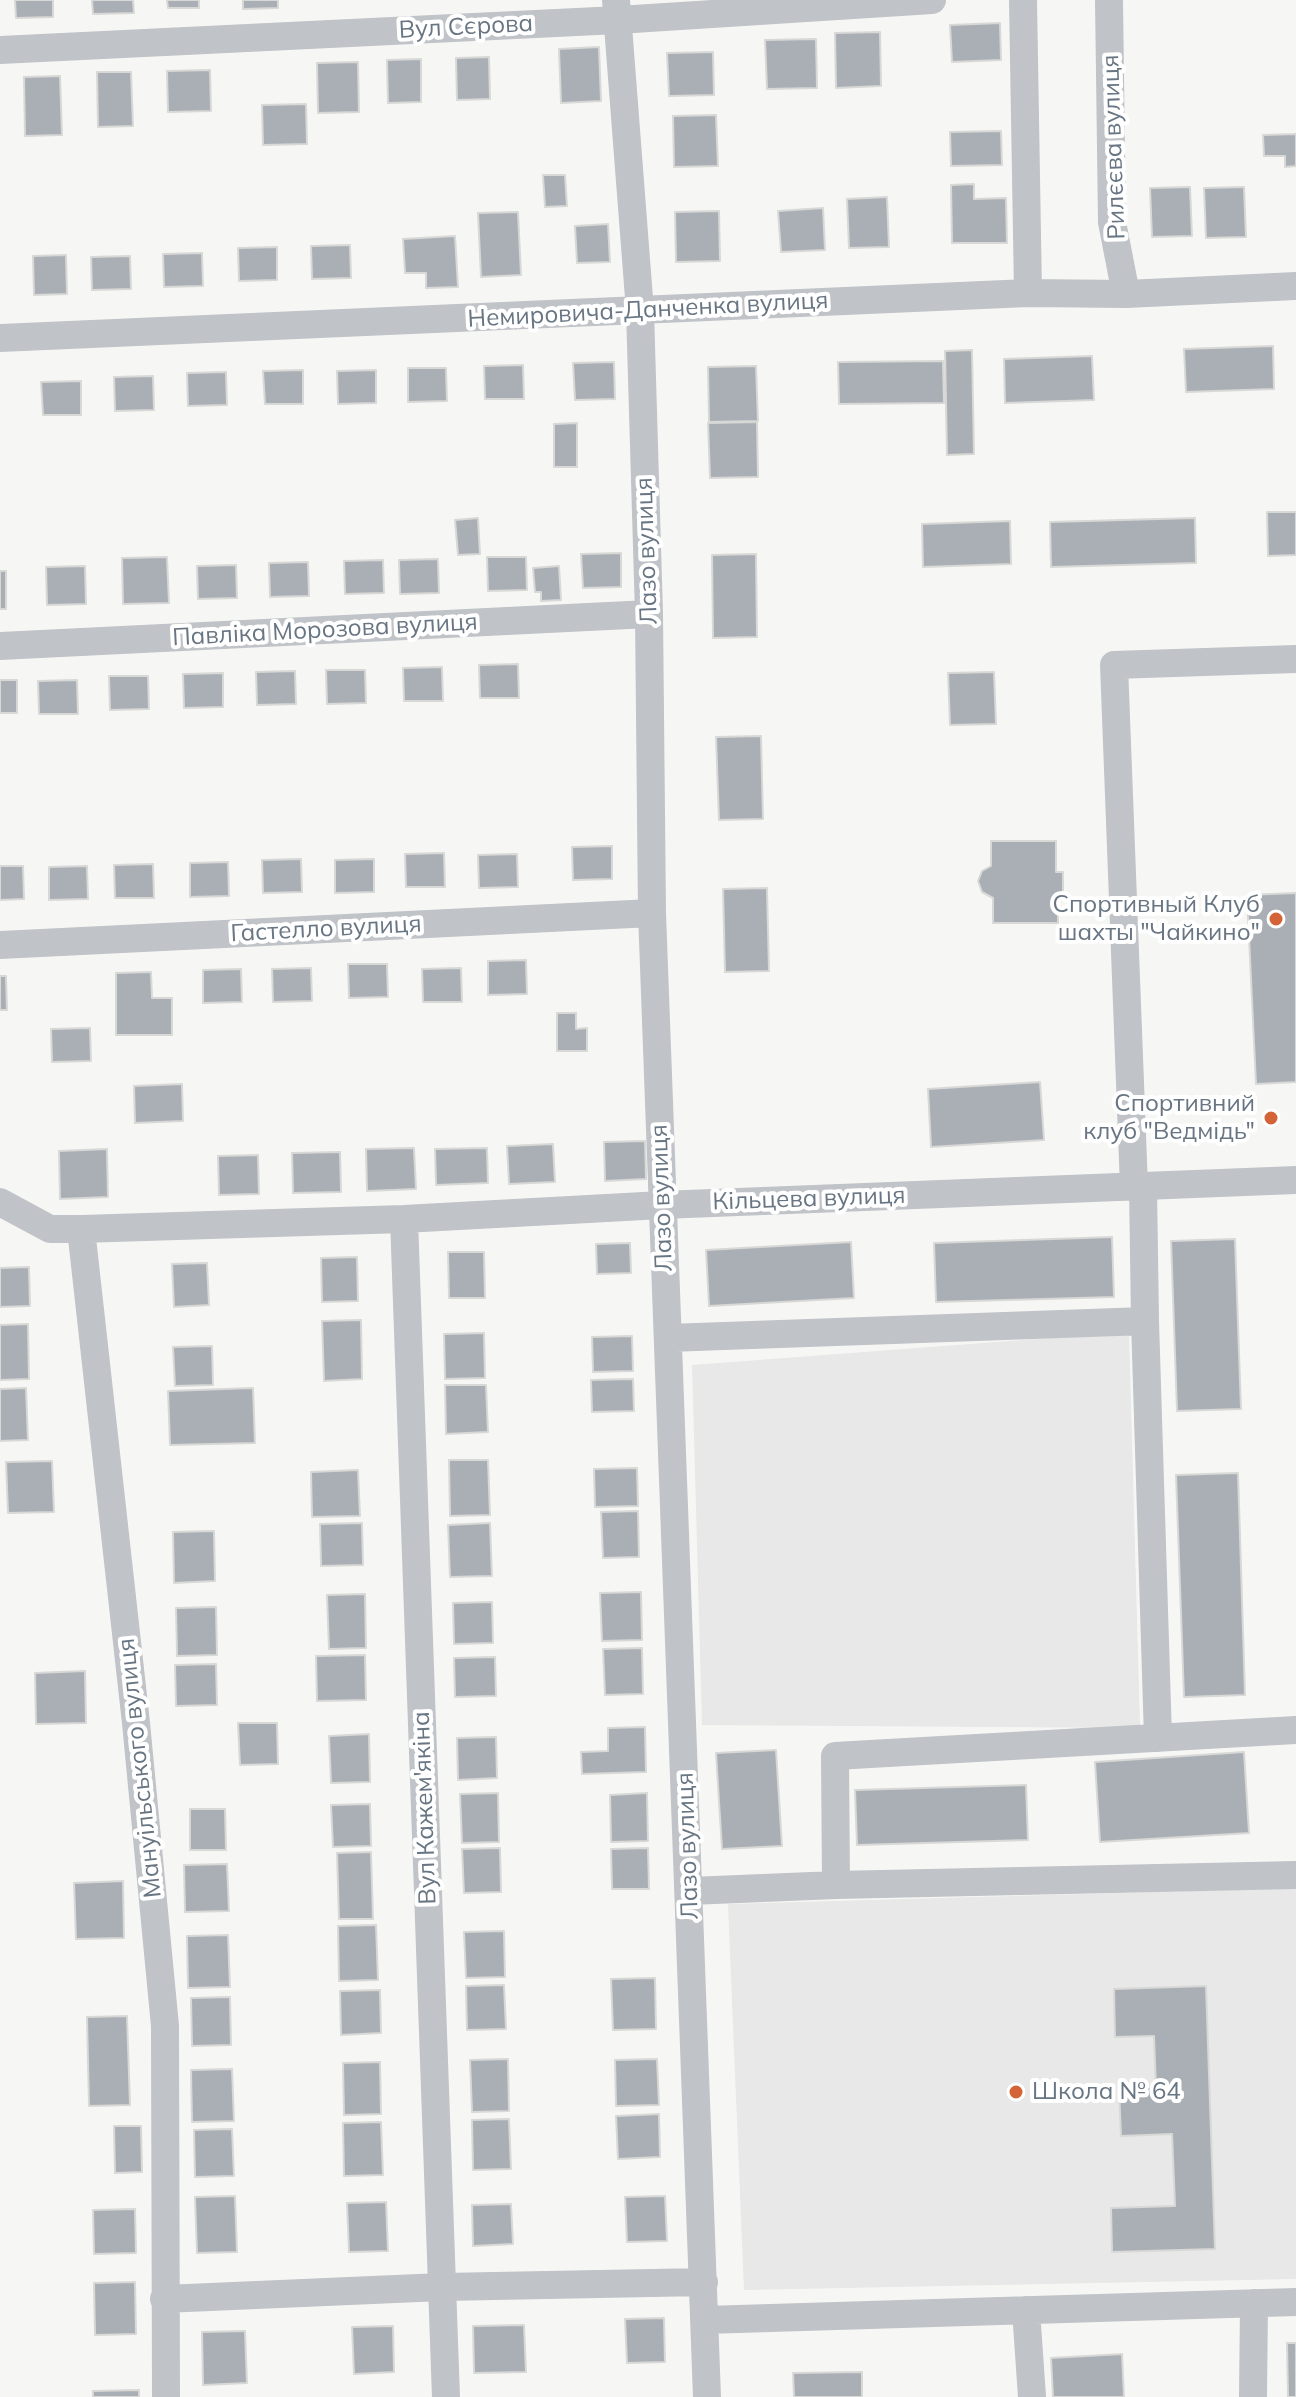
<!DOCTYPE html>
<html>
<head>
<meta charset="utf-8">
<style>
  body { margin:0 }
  canvas { display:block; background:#f6f7f4 }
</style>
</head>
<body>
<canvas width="1296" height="2397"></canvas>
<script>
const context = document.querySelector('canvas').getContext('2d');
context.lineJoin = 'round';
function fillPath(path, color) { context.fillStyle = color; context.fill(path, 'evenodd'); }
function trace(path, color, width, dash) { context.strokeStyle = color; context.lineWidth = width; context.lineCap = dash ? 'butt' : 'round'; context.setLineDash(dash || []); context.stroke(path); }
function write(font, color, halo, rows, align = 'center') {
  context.font = font + ' Mulish,sans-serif'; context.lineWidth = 8; context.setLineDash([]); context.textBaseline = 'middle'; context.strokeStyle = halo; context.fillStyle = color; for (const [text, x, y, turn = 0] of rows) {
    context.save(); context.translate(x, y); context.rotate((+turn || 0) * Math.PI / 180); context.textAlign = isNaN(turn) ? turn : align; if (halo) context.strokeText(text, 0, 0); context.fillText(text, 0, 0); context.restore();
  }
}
fillPath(new Path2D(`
  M1129 1332 1140 1728 702 1725 692 1365Z
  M1296 1888V2279L744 2290 728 1904Z`), '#e7e8e7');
const building = new Path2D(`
  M15 0H53V17L16 18Z
  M92 0H133L134 13 93 14Z
  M167 0H199V8H168Z
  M243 0H278V8L243 9Z
  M1000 23 1001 60 952 62 950 25Z
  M880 32 881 86 836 88 835 33Z
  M816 39 817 88 767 89 765 40Z
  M599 47 601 101 561 103 559 49Z
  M713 52 714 95 669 96 667 53Z
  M489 57 490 99 457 100 456 58Z
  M421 59V102L388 103 387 60Z
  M358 62 359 112 318 113 317 63Z
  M210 70 211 111 168 112 167 71Z
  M97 72H131L133 126 98 127Z
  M60 76 62 135 25 136 24 77Z
  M306 104 307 144 263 145 262 105Z
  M716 115 718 166 674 167 673 116Z
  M1001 131 1002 165 951 166 950 132Z
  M1296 134V166L1285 167V156H1264L1263 135Z
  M543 175H565L567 206 545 207Z
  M974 184V199L1006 198 1007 243H952L951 185Z
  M1190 187 1192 236 1152 237 1150 188Z
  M1244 187 1246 237 1206 238 1204 188Z
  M887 197 889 247 849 248 847 199Z
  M823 208 825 250 781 252 778 211Z
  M719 211 720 261 676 262 675 212Z
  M518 212 521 275 481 277 478 213Z
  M608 224 610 262 577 263 575 226Z
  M455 236 458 287 426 288V273H405L403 239Z
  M350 245 351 278 312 279 311 246Z
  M277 247V280L239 281 238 248Z
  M202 253 203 286 164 287 163 254Z
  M66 255 67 294 34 295 33 256Z
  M130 256 131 289 92 290 91 257Z
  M1273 346 1274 389 1186 392 1184 349Z
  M972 350 974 454 947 455 945 351Z
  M1092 356 1094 400 1005 403 1004 359Z
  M943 361 944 403 839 404 838 362Z
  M614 362 615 399 575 400 573 363Z
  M523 365 524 399H485L484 366Z
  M756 366 758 421 709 422 708 367Z
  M408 368H446L447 401 408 402Z
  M303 370V404H265L263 371Z
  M376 370V403L338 404 337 371Z
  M226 372 227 405 188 406 187 373Z
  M153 376 154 410 115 411 114 377Z
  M81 381V415H43L41 382Z
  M757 422 758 477 710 478 708 423Z
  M577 423V467H554V424Z
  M1267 512H1296V555L1268 556Z
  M478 518 480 554 458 555 455 520Z
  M1195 518 1196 563 1051 567 1050 522Z
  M1010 521 1011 564 923 567 922 524Z
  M621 553V587L583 588 581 554Z
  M756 554 757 637 713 638 712 555Z
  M167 557 169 603 123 604 122 558Z
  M487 557H526L527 590 488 591Z
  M438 559 439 593 400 594 399 560Z
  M383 560 384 593 345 594 344 561Z
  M308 562 309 596 270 597 269 563Z
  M236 565 237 598 198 599 197 566Z
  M85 566 86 604 47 605 46 567Z
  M559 566 561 600 541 601V592H535L533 568Z
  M0 571H6V609H0Z
  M518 664 519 698H480L479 665Z
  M442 667 443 701H404L403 668Z
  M326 670H365L366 703 327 704Z
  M295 671 296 704 257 705 256 672Z
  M994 672 996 724 950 725 948 673Z
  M223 673V707L184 708 183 674Z
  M109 676H148L149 709 110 710Z
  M0 680H17V713H0Z
  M77 680 78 714H39L38 681Z
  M761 736 763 819 719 820 716 737Z
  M991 841H1056V872H1063V895H1058V923H993V898L982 892 978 881 982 871 991 866Z
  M612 846V879L573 880 572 847Z
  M444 853 445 887H406L405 854Z
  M517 854 518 887 479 888 478 855Z
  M301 859 302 892 263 893 262 860Z
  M374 859V892L335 893V860Z
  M228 862 229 896 190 897V863Z
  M153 864 154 898H115L114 865Z
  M0 866H23L24 899 0 900Z
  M87 866 88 899 49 900V867Z
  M767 888 769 971 725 972 723 889Z
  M1296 893V1082L1256 1084 1247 895Z
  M526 960 527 994 488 995V961Z
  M348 964H387L388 997 349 998Z
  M311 968 312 1001 273 1002 272 969Z
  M461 968 462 1002H423L422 969Z
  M241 969 242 1002 203 1003V970Z
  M151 972 152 998H172V1035H116V973Z
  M0 976H6L7 1010H0Z
  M557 1013H576V1029L587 1028V1051H557Z
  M90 1028 91 1061 52 1062 51 1029Z
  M1040 1082 1044 1140 931 1147 928 1089Z
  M182 1084 183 1121 135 1123 134 1086Z
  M645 1141 646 1179 605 1181 604 1142Z
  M553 1144 555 1182 509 1184 507 1146Z
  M414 1148 416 1189 367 1191 366 1149Z
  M487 1148 488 1183 436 1185 435 1149Z
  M107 1149 108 1197 60 1199 59 1151Z
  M340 1152 341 1192 293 1193 292 1153Z
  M258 1155 259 1194 219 1195 218 1156Z
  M1112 1237 1114 1297 936 1302 934 1243Z
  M1235 1239 1241 1409 1177 1411 1171 1241Z
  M851 1242 854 1298 709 1306 706 1250Z
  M630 1243 631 1273 597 1274 596 1244Z
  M448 1252H484L485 1298H449Z
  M357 1257 358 1301 322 1302 321 1258Z
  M207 1263 209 1305 174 1307 172 1264Z
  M29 1267 30 1306 0 1307V1268Z
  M361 1320 362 1379 324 1381 322 1321Z
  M28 1324 29 1379 0 1380V1325Z
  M484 1333 485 1378 445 1379 444 1334Z
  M632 1336 633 1371 593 1372 592 1337Z
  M212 1346 213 1385 175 1386 173 1347Z
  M633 1379 634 1411 592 1412 591 1380Z
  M445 1385H486L488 1432 446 1434Z
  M26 1388 28 1440 0 1441V1389Z
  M253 1388 255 1443 170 1445 168 1391Z
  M449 1460H488L490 1515 450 1516Z
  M52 1461 54 1512 8 1513 6 1462Z
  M637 1468 638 1506 595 1507 594 1469Z
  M358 1470 360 1516 312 1517 311 1472Z
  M1238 1473 1245 1695 1184 1697 1176 1475Z
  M638 1511 639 1557 603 1558 601 1512Z
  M362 1523 363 1565 321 1566 320 1524Z
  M490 1523 492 1576 450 1577 448 1525Z
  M214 1531 215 1581 174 1583 173 1532Z
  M641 1592 642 1640 602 1641 600 1593Z
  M365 1594 366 1648 329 1649 327 1595Z
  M492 1602 493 1643 454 1644 453 1603Z
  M216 1607 217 1655 177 1656 176 1608Z
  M642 1648 643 1694 605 1695 603 1649Z
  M365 1655 366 1700 317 1701 316 1656Z
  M495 1657 496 1696 455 1697 454 1658Z
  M216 1664 217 1705 176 1706 175 1665Z
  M85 1671 86 1723 36 1724 35 1673Z
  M238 1723H277L278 1764 240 1765Z
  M645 1727 646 1772 582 1774 581 1752 608 1751V1728Z
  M369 1734 370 1782 331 1783 329 1736Z
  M496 1737 497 1778 458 1780 457 1738Z
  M776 1750 782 1846 722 1849 716 1753Z
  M1244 1752 1249 1833 1100 1842 1095 1762Z
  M1026 1785 1028 1840 857 1845 855 1790Z
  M498 1793 499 1842 462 1843 460 1794Z
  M647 1793 648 1841 611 1842 610 1795Z
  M370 1804 371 1846 333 1847 331 1805Z
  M190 1809H225L226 1850H190Z
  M500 1848 501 1892 464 1893 462 1849Z
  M648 1848 649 1889H612L611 1849Z
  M371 1852 373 1919H339L337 1853Z
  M227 1864 229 1911 185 1912 184 1865Z
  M123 1881 124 1938 76 1939 74 1883Z
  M376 1925 378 1980 339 1981 338 1926Z
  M504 1931 505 1977 466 1978 464 1932Z
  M228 1935 230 1987 188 1988 187 1936Z
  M655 1978 656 2029 613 2030 611 1979Z
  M504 1985 506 2029 467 2030 466 1986Z
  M1206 1986 1215 2249 1112 2252 1111 2208 1175 2206 1172 2134 1121 2136 1119 2088 1156 2087 1154 2036 1115 2037 1114 1989Z
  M380 1990 381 2033 341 2035 340 1991Z
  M230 1997 231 2045 192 2046 191 1998Z
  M127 2016 130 2105 89 2106 87 2017Z
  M508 2059 509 2111 472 2112 470 2060Z
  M657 2059 659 2105 616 2106 615 2060Z
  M380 2062 381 2114 344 2115 343 2063Z
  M232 2069 234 2121 192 2122 191 2070Z
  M659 2114 660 2157 618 2159 616 2116Z
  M509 2119 511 2169 473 2170 472 2120Z
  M381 2122 383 2175 344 2176 343 2123Z
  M114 2126H141L142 2172 115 2173Z
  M232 2129 234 2176 195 2177 194 2130Z
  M235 2196 237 2252 197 2253 195 2197Z
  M665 2196 667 2241 627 2242 625 2197Z
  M386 2202 388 2251 349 2252 347 2203Z
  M511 2204 513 2244 473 2246 472 2205Z
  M135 2209 136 2253 94 2254 93 2210Z
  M135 2282 136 2334 95 2335 94 2283Z
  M664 2318 665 2362 627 2363 625 2319Z
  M524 2325 526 2372 474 2373 473 2326Z
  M393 2326 394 2372 354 2374 352 2327Z
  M245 2331 247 2383 203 2385 202 2332Z
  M1287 2343H1296V2397H1288Z
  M1122 2354 1124 2397H1053L1051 2358Z
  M862 2372V2397H794L793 2373Z
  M139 2390V2397H93V2391Z`);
fillPath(building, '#a9afb5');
trace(building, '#d8d8d6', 2);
trace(new Path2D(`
  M616 0 640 311 649 614 652 913 707 2397
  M1023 0 1028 293
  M1109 0 1112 222 1126 294
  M0 50 618 20 932 0
  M0 338 1028 293 1126 294 1296 286
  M0 646 649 614
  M0 945 652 913
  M1143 1186 1145 1321
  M1134 1187 1114 665 1296 659
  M0 1202 50 1229H81L136 1723 165 2026 166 2397
  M404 1219 446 2397
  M81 1229 404 1219 662 1205 1296 1180
  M668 1338 1145 1321 1158 1738
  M1296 1730 835 1756 836 1885 1296 1875
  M690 1891 836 1885
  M164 2299 442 2287 704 2282
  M1026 2310 1032 2397
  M705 2320 1296 2302
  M1253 2397 1254 2303`), '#c0c3c7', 28);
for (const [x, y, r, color] of [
  [1276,919,8,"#d46437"],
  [1271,1118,8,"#d46437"],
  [1016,2092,8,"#d46437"]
]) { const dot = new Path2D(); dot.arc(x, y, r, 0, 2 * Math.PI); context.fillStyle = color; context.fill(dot); trace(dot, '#fff', 3); }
write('24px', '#687582', '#fff', [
  ["Вул Сєрова",466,27,-3],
  ["Рилєєва вулиця",1114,147,-92],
  ["Немировича-Данченка вулиця",648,310,-3],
  ["Лазо вулиця",647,551,-92],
  ["Павліка Морозова вулиця",325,630,-3],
  ["Гастелло вулиця",326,929,-3],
  ["Лазо вулиця",662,1198,-92],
  ["Кільцева вулиця",809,1199,-2],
  ["Мануільського вулиця",140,1768,-96],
  ["Вул Кажем'якіна",425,1808,-92],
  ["Лазо вулиця",688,1846,-92]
]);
write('24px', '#687582', '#fff', [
  ["Спортивный Клуб",1260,905],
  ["шахты \"Чайкино\"",1260,933],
  ["Спортивний",1255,1104],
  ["клуб \"Ведмідь\"",1255,1132],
  ["Школа № 64",1032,2092,"left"]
], 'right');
</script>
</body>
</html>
